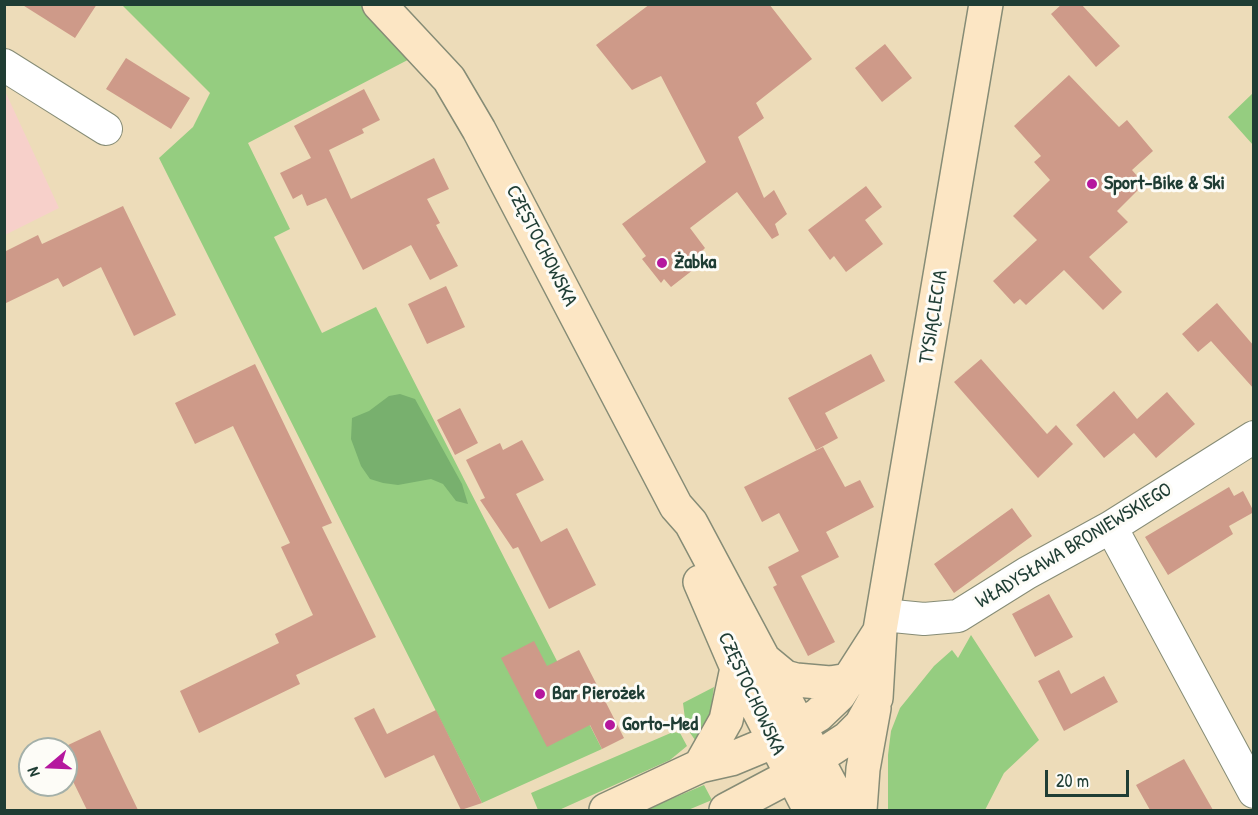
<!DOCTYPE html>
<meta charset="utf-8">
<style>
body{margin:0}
#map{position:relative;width:1258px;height:815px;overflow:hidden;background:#eddcb9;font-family:"Patrick Hand",sans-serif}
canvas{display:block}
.frame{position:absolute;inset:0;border:6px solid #1f3d34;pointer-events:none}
.north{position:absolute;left:18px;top:737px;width:60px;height:60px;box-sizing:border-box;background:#fdfcf7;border:2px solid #a4b0a9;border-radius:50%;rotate:251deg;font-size:16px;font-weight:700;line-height:24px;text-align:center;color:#1f3d34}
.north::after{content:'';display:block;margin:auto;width:21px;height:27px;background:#b5179e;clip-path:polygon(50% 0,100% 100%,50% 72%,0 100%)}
.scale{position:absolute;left:1045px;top:770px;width:84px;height:27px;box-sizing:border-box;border:3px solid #1f3d34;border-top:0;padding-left:8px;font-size:18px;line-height:21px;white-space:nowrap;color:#1f3d34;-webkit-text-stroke:4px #fdfcf7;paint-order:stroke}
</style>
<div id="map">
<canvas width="1258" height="815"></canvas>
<div class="frame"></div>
<div class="north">N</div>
<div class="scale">20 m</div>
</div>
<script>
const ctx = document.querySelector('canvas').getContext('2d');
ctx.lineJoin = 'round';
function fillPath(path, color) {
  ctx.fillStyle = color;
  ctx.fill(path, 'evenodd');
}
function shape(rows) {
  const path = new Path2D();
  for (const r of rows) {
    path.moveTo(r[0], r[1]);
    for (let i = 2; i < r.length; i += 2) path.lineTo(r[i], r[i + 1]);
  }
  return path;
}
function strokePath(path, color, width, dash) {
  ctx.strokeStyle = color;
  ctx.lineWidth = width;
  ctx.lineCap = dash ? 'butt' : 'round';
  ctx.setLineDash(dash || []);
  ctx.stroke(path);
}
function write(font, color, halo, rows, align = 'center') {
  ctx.font = font + ' "Patrick Hand",sans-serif';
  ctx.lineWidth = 6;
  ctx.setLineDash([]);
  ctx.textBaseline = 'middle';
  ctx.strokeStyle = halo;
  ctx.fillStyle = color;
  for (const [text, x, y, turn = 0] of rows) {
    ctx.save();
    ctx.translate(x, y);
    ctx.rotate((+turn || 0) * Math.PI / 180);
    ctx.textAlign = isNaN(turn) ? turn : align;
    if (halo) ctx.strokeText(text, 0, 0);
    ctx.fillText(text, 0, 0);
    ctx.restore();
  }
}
fillPath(shape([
 [5,91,59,208,5,235,4,235]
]), '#f7d0ca');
fillPath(shape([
 [122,5,379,5,425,51,248,143,290,229,274,237,322,333,376,307,602,749,482,803,159,158,193,127,210,93],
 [1253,93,1253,145,1228,117],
 [971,635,1039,740,1004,773,985,810,888,810,888,755,891,731,900,708,934,666,952,650,958,658],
 [714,687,710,716,695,740,686,727,683,703],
 [673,732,680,733,687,746,670,760,559,810,538,810,531,793],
 [704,785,712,800,688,810,645,810]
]), '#95cd80');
fillPath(shape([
 [400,394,415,399,462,484,468,504,456,501,443,484,431,479,398,485,383,483,370,479,361,466,351,439,352,418,369,411,389,396]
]), '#78b06e');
fillPath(shape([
 [21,4,97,4,75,38],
 [650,4,769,4,812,59,756,103,764,118,738,137,764,198,774,190,787,214,775,224,779,235,772,239,737,192,690,228,705,248,702,251,707,259,671,287,664,279,661,283,642,259,646,256,622,224,706,162,661,76,632,90,596,45],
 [1062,4,1081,4,1120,46,1096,67,1051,14],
 [885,44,912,78,882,102,855,68],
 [126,58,190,98,171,129,106,89],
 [1069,75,1119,127,1127,120,1153,151,1132,170,1144,184,1117,211,1128,222,1089,257,1122,292,1103,310,1064,270,1026,305,1020,299,1014,304,993,281,1037,240,1013,216,1050,180,1034,162,1041,156,1014,126],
 [364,89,380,120,362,129,364,133,329,150,351,199,434,158,449,189,427,199,440,223,436,225,458,266,430,280,411,245,363,270,326,198,307,206,302,194,293,199,280,173,311,158,294,126],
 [866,186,882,207,865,220,883,244,846,272,834,256,830,260,808,230],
 [123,206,176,315,134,336,101,267,63,287,58,278,4,304,4,252,38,235,42,244],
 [446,286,465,327,427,344,408,304],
 [1217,303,1254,346,1254,389,1211,341,1198,352,1182,334],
 [871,354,885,381,825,413,838,438,816,450,788,398],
 [981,359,1047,434,1056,425,1073,444,1038,478,954,382],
 [255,364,332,523,322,527,376,637,296,675,300,684,199,733,180,691,279,643,275,634,313,615,281,547,290,543,233,426,195,444,175,403],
 [1114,391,1137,419,1167,392,1195,424,1156,458,1134,433,1104,458,1076,425],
 [460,408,478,443,455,455,437,420],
 [522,440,544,480,516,494,541,542,567,528,596,585,549,609,518,547,513,549,480,500,485,498,466,460,500,443,503,450],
 [823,447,845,487,860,480,874,507,826,532,839,557,801,576,835,642,808,656,773,587,777,585,768,567,799,551,779,513,762,522,744,487],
 [1229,487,1234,496,1243,491,1254,512,1229,526,1233,534,1168,575,1145,537],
 [1012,508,1032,536,954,593,934,564],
 [1049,594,1073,637,1035,657,1012,614],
 [534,641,547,666,579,650,624,738,602,749,590,725,547,747,501,658],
 [1059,670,1071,694,1104,676,1118,702,1064,731,1038,681],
 [374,708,387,734,436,710,482,803,461,810,434,755,385,778,354,718],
 [100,730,124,781,138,810,87,810,66,767,66,746],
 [1184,759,1213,810,1150,810,1136,785]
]), '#ce9a89');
const street = shape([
 [4,65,106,129],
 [1111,527,1254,792],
 [883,615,924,619,958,616,1027,573,1111,527,1254,437]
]);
const secondary = shape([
 [379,4,449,79,479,130,676,506,691,523,844,810],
 [700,582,737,668,810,810],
 [762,658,785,677,796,680,830,683,849,680],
 [700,766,726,720,737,668],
 [606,810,700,766,731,759,772,742,818,715,839,695,880,631],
 [726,810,790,776,848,738,861,725,876,698,880,630,986,4],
 [860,810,863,769,874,708]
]);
strokePath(street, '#868c76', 34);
strokePath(secondary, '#868c76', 36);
strokePath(street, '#fff', 32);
strokePath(secondary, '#fce6c4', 33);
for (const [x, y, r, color] of [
 [1092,184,6,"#b5179e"],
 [662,263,6,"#b5179e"],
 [540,694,6,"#b5179e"],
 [610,725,6,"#b5179e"]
]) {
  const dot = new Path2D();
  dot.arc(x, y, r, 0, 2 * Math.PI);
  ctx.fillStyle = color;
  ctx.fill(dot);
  strokePath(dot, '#fdfcf7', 2);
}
write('bold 20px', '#1f3d34', '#fdfcf7', [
 ["Sport-Bike & Ski",1104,184],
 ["Żabka",674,263],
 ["Bar Pierożek",552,694],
 ["Gorto-Med",622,725]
], 'left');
write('20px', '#1f3d34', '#fdfcf7', [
 ["CZĘSTOCHOWSKA",541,246,63],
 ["TYSIĄCLECIA",934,317,-81],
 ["WŁADYSŁAWA BRONIEWSKIEGO",1074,546,-31],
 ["CZĘSTOCHOWSKA",751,694,65]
]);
</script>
